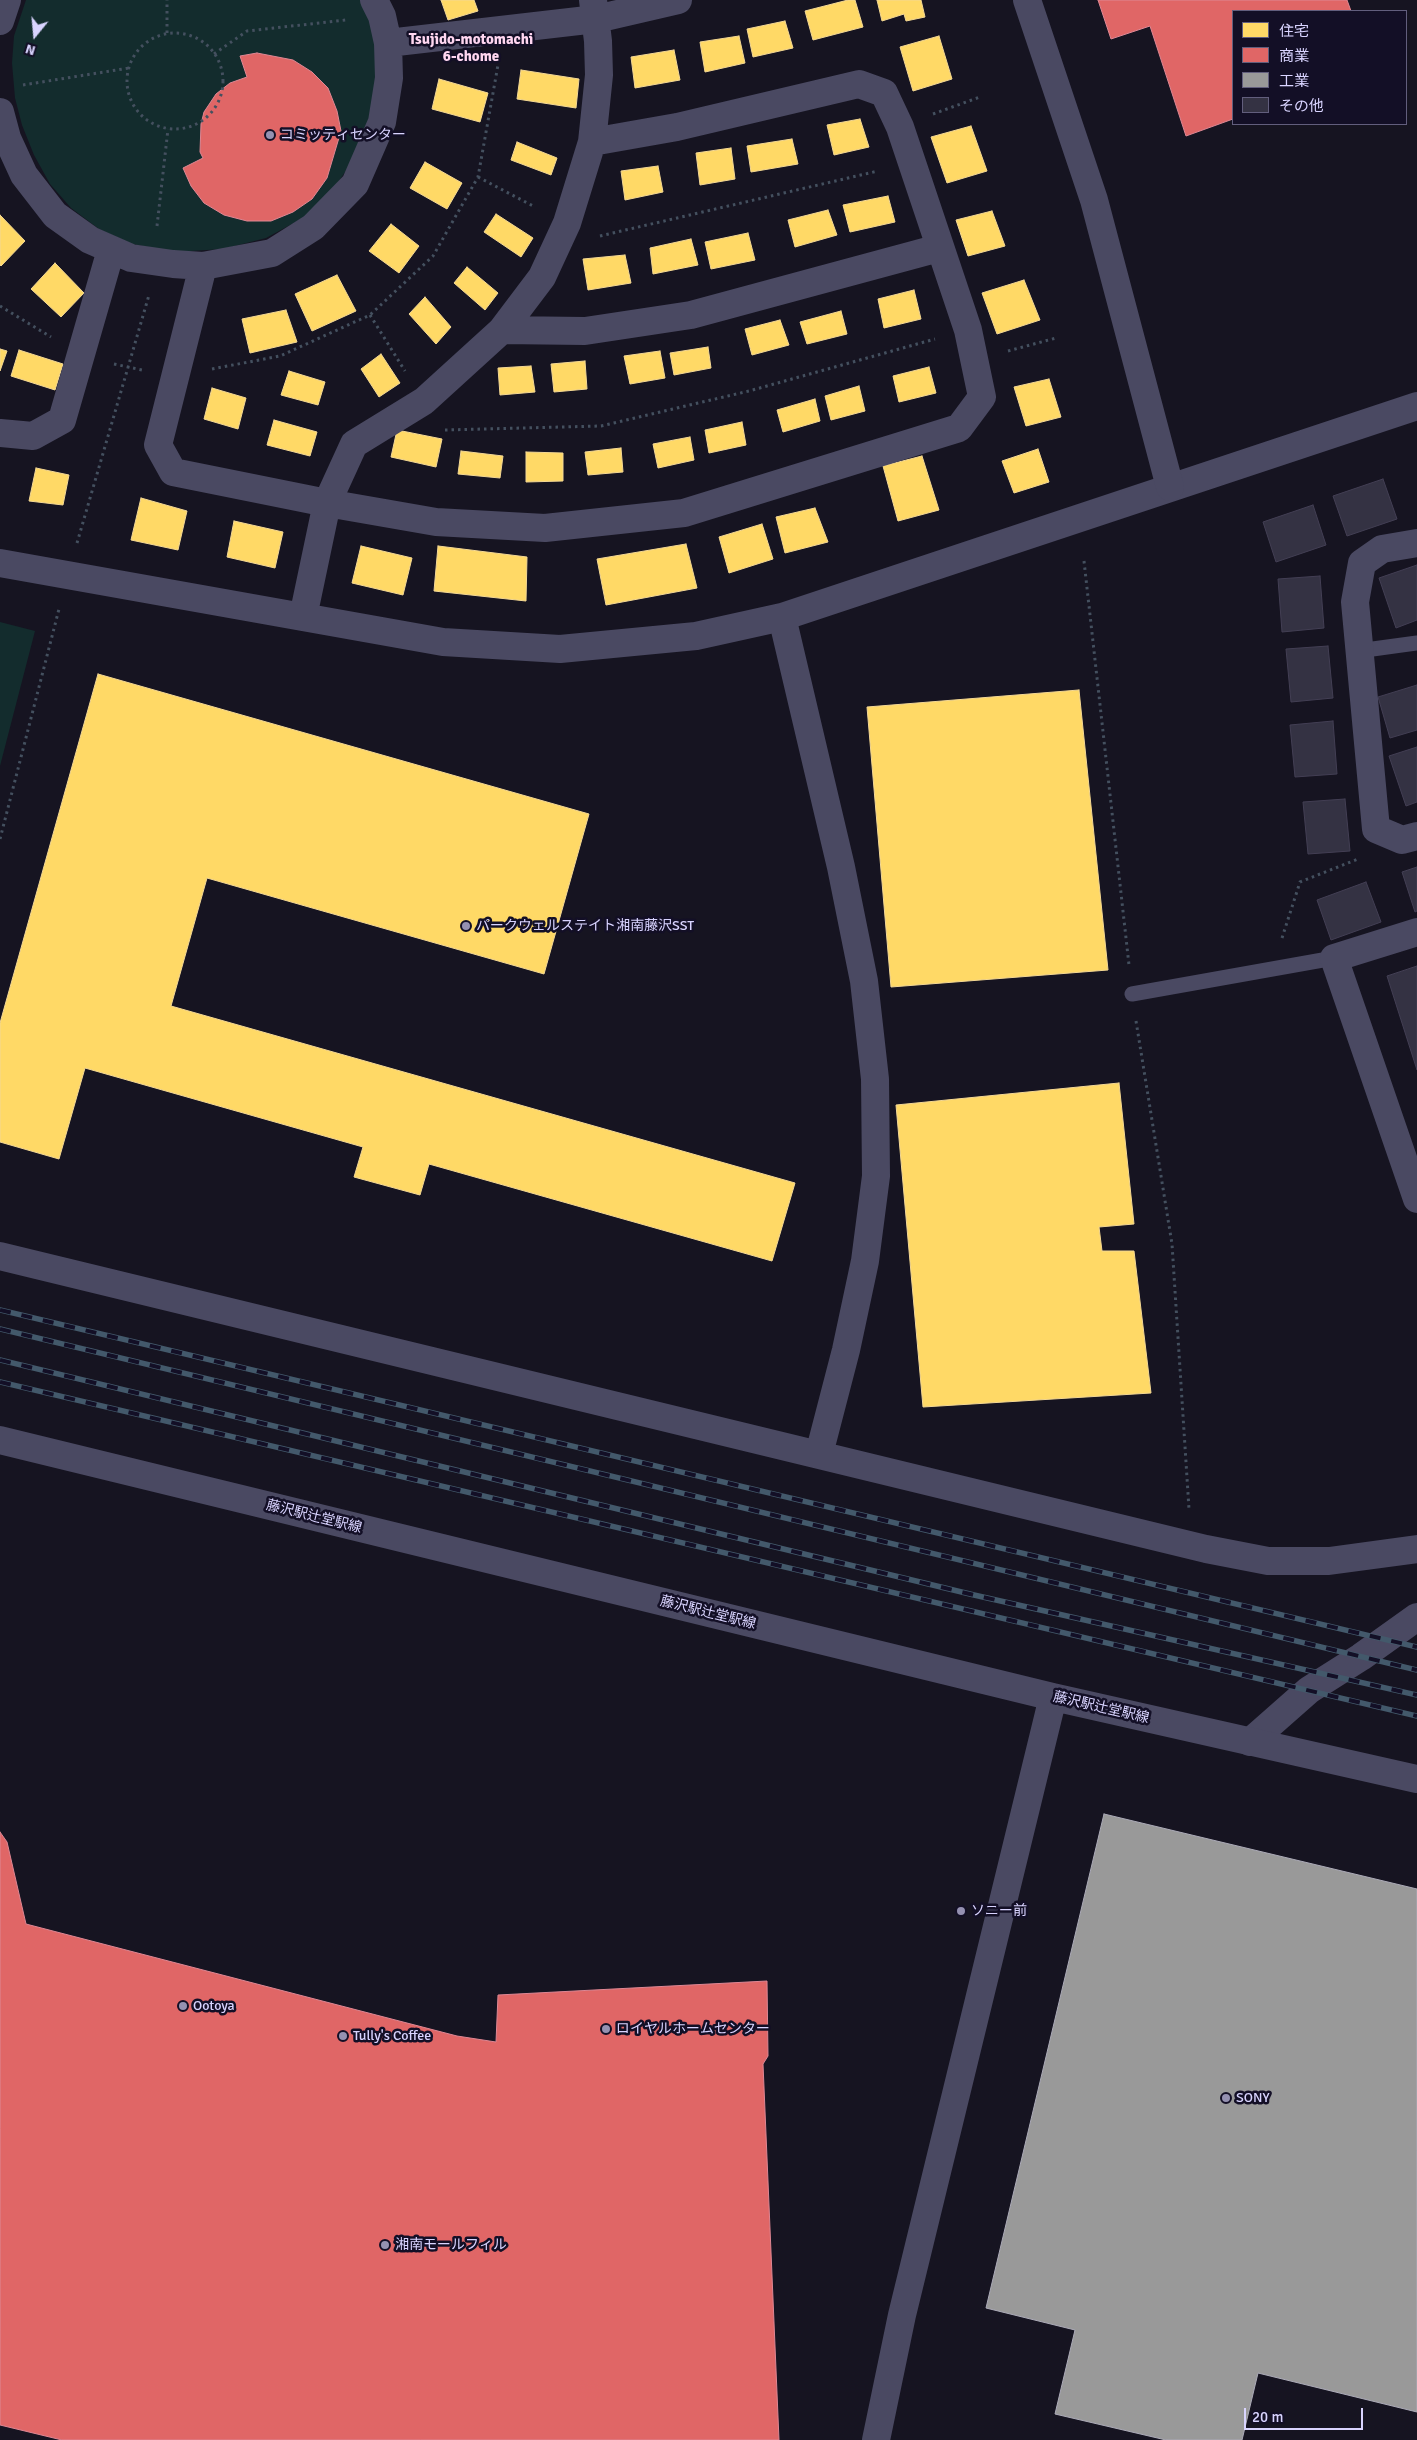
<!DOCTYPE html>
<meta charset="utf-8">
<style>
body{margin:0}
#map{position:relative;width:1417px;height:2440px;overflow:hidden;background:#161421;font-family:Signika,"Noto Sans JP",sans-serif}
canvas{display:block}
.legend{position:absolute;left:1232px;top:10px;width:175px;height:115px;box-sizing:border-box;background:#130f26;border:1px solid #625e7d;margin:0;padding:6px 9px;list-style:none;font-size:15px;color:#d9d4ff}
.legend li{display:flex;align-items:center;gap:10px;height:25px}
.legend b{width:25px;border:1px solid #625e7d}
.north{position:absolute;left:10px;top:10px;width:50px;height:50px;-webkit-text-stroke:4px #130f26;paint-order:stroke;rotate:197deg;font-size:14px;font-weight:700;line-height:20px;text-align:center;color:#d9d4ff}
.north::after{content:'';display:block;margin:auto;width:18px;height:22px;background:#d9d4ff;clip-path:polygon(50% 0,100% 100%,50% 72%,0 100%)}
.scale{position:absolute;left:1244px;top:2408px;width:119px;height:22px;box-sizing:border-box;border:2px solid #d9d4ff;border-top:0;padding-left:6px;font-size:15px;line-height:18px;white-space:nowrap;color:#d9d4ff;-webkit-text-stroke:4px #130f26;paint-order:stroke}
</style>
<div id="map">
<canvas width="1417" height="2440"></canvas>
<ul class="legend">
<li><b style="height:14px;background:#ffd966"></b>住宅</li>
<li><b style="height:14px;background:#e06666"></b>商業</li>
<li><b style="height:14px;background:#999"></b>工業</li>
<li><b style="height:14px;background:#343243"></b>その他</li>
</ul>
<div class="north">N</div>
<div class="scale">20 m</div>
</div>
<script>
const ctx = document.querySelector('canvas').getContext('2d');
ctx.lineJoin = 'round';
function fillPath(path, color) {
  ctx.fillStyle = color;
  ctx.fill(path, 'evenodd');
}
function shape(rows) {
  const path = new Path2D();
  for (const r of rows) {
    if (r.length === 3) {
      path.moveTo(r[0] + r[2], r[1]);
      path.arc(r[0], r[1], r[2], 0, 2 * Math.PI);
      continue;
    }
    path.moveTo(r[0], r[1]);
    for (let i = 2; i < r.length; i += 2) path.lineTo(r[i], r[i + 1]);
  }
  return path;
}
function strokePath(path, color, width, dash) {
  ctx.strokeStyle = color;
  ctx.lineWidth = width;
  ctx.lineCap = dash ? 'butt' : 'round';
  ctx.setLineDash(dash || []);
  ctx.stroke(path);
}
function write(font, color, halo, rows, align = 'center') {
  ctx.font = font + ' Signika,"Noto Sans JP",sans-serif';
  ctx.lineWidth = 5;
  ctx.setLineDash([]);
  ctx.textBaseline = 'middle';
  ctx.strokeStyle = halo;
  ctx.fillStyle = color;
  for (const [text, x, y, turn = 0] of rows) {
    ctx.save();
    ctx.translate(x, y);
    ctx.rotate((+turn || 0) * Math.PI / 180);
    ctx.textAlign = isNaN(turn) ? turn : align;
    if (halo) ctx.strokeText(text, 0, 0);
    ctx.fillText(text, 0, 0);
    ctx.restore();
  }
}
fillPath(shape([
 [26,0,362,0,374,31,377,65,373,107,359,151,337,184,303,218,266,238,223,249,174,252,132,244,99,229,71,208,50,184,34,155,22,125,15,98,12,63,14,36],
 [0,622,35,631,0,766]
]), '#132c2d');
const homes = shape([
 [441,0,474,0,478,11,448,20,441,0],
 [848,0,855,0,863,27,813,40,805,11,848,0],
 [877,0,921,0,925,17,906,21,904,14,882,21,877,0],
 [785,21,793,48,753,57,747,29,785,21],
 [739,36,745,63,705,72,700,42,739,36],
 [939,36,952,79,913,91,900,47,939,36],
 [674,50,680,80,635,88,631,57,674,50],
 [521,70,579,79,576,108,517,99,521,70],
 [439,79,488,93,480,122,432,109,439,79],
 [860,119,869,147,834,155,827,125,860,119],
 [971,126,987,171,947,183,931,137,971,126],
 [792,139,798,164,751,172,747,146,792,139],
 [517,142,557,158,551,175,511,160,517,142],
 [731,148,735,179,700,185,696,153,731,148],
 [425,162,462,183,447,209,410,188,425,162],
 [658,166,663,192,625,200,621,171,658,166],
 [888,196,895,222,850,232,843,205,888,196],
 [828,210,837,235,795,247,788,220,828,210],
 [992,211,1005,246,968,256,956,220,992,211],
 [496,214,533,238,521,257,484,232,496,214],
 [0,215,25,241,1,266,0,265,0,215],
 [391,224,419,246,399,273,369,251,391,224],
 [748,233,755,260,711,269,705,242,748,233],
 [691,239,698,265,653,274,650,248,691,239],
 [625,255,631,283,588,290,583,259,625,255],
 [55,263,84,293,61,317,31,289,55,263],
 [467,267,498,293,485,310,454,283,467,267],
 [337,275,356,311,312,331,295,294,337,275],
 [1024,280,1040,320,997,334,982,293,1024,280],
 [914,290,921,319,884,328,878,299,914,290],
 [425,297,451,327,436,344,409,314,425,297],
 [286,310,297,342,250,353,242,319,286,310],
 [841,311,847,334,807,344,800,322,841,311],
 [780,320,789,345,752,355,745,329,780,320],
 [708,347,711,368,674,375,670,353,708,347],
 [0,349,7,351,0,371,0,349],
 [19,350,63,364,55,390,11,376,19,350],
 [660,351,665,378,630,384,624,356,660,351],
 [381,354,400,383,379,397,361,369,381,354],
 [585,361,587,389,554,392,551,364,585,361],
 [531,366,535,392,500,395,498,368,531,366],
 [929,367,936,393,899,402,893,376,929,367],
 [289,371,325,382,318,405,281,395,289,371],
 [1049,379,1061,417,1026,426,1014,387,1049,379],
 [859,386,865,411,831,420,825,396,859,386],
 [212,388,246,398,238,429,204,419,212,388],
 [815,399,820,421,783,432,777,410,815,399],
 [274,420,317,432,310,456,267,445,274,420],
 [742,422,746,445,709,453,705,430,742,422],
 [397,430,442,439,436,467,391,457,397,430],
 [690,437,694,460,658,468,653,444,690,437],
 [621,448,623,472,588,475,585,452,621,448],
 [1038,449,1049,482,1014,493,1002,461,1038,449],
 [461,451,503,456,500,478,458,474,461,451],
 [526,452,563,453,563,481,526,482,526,452],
 [922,456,939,510,898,521,883,466,922,456],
 [36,468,69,475,63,505,29,501,36,468],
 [141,498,187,511,178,550,131,540,141,498],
 [815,508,828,542,785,553,776,517,815,508],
 [234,521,283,532,275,568,227,557,234,521],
 [762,524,773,559,729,573,719,537,762,524],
 [686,544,697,588,606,605,597,559,686,544],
 [361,546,412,558,403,595,352,583,361,546],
 [438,546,527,557,526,601,434,591,438,546],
 [98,674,589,814,544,974,207,878,171,1006,795,1183,772,1261,429,1164,420,1195,354,1177,363,1147,85,1068,59,1159,0,1142,0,1023,98,674],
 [1079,690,1108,970,891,987,867,707,1079,690],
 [1119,1083,1134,1224,1099,1227,1102,1251,1134,1251,1151,1393,923,1407,896,1105,1119,1083]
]);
fillPath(homes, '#ffd966');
strokePath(homes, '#f4d894', 1);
const shops = shape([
 [1098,0,1347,0,1351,11,1233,11,1233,119,1186,136,1150,26,1111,39,1098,0],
 [257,53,293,60,312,72,328,88,337,111,341,131,327,178,312,199,293,212,271,221,247,221,224,215,204,203,191,186,183,168,203,158,200,152,201,124,204,112,216,94,230,83,247,77,240,56,257,53],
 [0,1832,7,1842,26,1924,457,2036,496,2042,498,1995,767,1981,768,2056,763,2064,779,2440,62,2440,0,2425,0,1832]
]);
fillPath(shops, '#e06666');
strokePath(shops, '#de8794', 1);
const industry = shape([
 [1104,1814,1417,1889,1417,2412,1258,2373,1242,2440,1166,2440,1055,2414,1075,2330,986,2308,1104,1814]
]);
fillPath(industry, '#999');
strokePath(industry, '#acabb8', 1);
const building = shape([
 [1383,479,1397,519,1347,536,1333,496,1383,479],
 [1313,505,1326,545,1276,562,1263,522,1313,505],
 [1417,565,1417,620,1396,628,1379,578,1417,565],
 [1320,576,1324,628,1282,632,1278,579,1320,576],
 [1328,646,1333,698,1291,702,1286,649,1328,646],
 [1417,685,1417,730,1390,738,1378,697,1417,685],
 [1333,721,1337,774,1295,777,1290,725,1333,721],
 [1417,747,1417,802,1406,806,1389,756,1417,747],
 [1345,799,1350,851,1308,854,1303,802,1345,799],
 [1417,867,1417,911,1415,912,1402,872,1417,867],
 [1366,882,1381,922,1331,940,1317,900,1366,882],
 [1417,966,1417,1070,1387,976,1417,966]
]);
fillPath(building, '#343243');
strokePath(building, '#433f54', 1);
strokePath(shape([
 [167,33,167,0],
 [175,81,48],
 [214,54,247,31,346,20],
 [23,85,129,68],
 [933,114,980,97],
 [478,177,535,207],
 [157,226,168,129],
 [600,236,878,171],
 [0,306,51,337],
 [370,315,405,371],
 [1008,351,1056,338],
 [114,364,142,370],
 [212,369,280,356,370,315,433,256,478,177,498,65],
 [445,430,601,426,749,391,935,339],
 [77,543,149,295],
 [1084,561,1129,965],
 [0,839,59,609],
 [1282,938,1300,882,1358,859],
 [1136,1021,1172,1244,1189,1509]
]), '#44505f', 3, [2.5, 4]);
strokePath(shape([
 [1358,651,1417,643],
 [1132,994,1334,958]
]), '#4a4962', 15);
strokePath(shape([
 [0,21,7,0],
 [388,43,596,19,678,0],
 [0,112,7,138,24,175,55,215,90,240,131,258,173,264,203,266,272,253,313,227,355,184,382,122,389,78,388,43,382,16,374,0],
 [203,266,158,445,173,472,327,503,436,522,545,528,684,513,959,428,982,397,968,330,900,127,884,93,859,84,677,127,592,142],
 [502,330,585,331,691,315,939,248],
 [0,433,33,436,62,420,111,250],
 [1417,543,1382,549,1362,563,1355,602,1376,829,1402,840,1417,836],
 [0,563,443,642,560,649,696,636,782,617,1417,406],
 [303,617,327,503,354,444,424,401,502,330,542,277,567,223,592,142,599,75,598,41,593,0],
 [782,617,841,867,864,981,875,1079,876,1176,865,1261,846,1350,819,1454],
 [1417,932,1334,958,1417,1199],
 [0,1256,1206,1549,1268,1561,1329,1561,1417,1549],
 [1250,1742,1309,1690,1361,1657,1417,1617]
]), '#4a4962', 28);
strokePath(shape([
 [1027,0,1094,200,1170,487],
 [0,1440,1053,1697,1417,1779],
 [876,2440,902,2315,1053,1697]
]), '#4a4962', 28);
const rail = shape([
 [0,1310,1417,1647],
 [0,1329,1417,1670],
 [0,1360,974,1595,1417,1695],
 [0,1382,1417,1716]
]);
strokePath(rail, '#43596b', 5.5);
strokePath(rail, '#130f26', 4, [11]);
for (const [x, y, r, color] of [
 [270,135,5,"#9591b1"],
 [466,926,5,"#9591b1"],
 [961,1911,5,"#9591b1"],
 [183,2006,5,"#9591b1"],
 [606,2029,5,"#9591b1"],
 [343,2036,5,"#9591b1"],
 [1226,2098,5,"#9591b1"],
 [385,2245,5,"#9591b1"]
]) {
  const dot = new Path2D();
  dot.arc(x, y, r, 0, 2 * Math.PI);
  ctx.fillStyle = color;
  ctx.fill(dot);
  strokePath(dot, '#130f26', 2);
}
write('14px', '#d9d4ff', '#130f26', [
 ["コミッティセンター",280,135],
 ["パークウェルステイト湘南藤沢SST",476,926],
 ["ソニー前",971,1911],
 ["Ootoya",193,2006],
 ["ロイヤルホームセンター",616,2029],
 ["Tully's Coffee",353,2036],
 ["SONY",1236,2098],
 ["湘南モールフィル",395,2245]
], 'left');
write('14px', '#d9d4ff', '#130f26', [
 ["藤沢駅辻堂駅線",314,1517,14],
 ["藤沢駅辻堂駅線",708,1613,14],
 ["藤沢駅辻堂駅線",1101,1708,13]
]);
write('bold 15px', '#ffd6f0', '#130f26', [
 ["Tsujido-motomachi",471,40],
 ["6-chome",471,57]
]);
</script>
